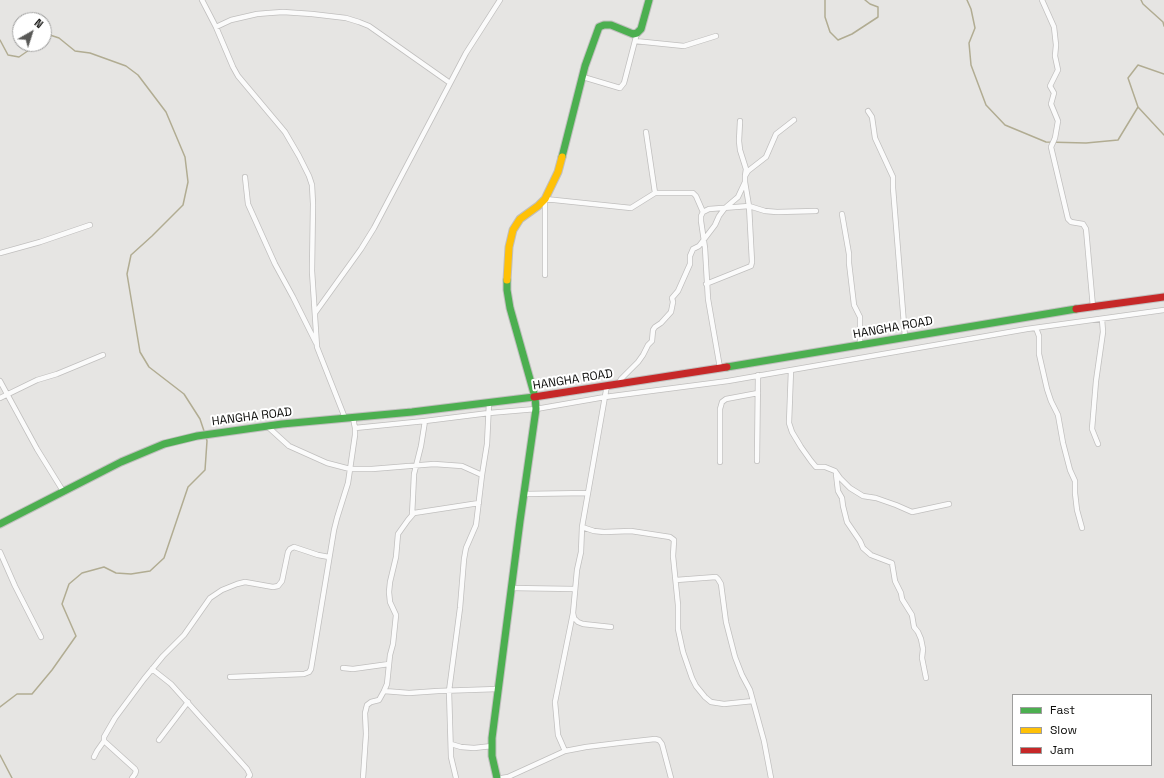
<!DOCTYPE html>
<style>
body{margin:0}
#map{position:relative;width:1164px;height:778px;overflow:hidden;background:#e6e5e3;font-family:"Space Grotesk",sans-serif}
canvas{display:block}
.legend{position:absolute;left:1012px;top:694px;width:140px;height:72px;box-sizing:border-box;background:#fff;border:1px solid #9e9e9d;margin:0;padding:5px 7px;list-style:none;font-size:12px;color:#0c0c0a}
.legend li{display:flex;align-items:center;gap:8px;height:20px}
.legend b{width:20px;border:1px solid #9e9e9d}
.north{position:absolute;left:12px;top:12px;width:40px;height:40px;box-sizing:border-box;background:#fff;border:1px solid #9e9e9d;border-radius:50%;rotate:39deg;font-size:11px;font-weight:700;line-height:16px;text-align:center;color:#0c0c0a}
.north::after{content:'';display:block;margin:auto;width:14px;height:18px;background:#585856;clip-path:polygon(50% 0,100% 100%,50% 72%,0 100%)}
</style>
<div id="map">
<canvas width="1164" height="778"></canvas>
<ul class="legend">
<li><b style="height:5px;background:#4caf50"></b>Fast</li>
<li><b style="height:5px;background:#ffc107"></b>Slow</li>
<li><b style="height:5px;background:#c62828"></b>Jam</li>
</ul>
<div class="north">N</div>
</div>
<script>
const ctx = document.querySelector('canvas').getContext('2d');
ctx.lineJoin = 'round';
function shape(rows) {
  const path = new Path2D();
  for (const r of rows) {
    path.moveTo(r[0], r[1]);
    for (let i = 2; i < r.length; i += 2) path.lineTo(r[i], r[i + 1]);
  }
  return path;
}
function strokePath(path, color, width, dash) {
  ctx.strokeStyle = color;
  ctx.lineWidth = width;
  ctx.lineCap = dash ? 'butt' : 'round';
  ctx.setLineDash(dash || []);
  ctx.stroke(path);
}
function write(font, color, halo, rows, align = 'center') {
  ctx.font = font + ' "Space Grotesk",sans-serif';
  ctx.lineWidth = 4;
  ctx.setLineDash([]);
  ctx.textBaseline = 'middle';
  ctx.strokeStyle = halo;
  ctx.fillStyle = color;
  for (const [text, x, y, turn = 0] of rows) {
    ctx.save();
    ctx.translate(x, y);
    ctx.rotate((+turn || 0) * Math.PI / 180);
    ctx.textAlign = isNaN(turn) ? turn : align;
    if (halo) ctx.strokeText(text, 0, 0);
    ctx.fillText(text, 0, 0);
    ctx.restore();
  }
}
strokePath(shape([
 [825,0,825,17,830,32,838,40,852,34,878,17,878,7,870,4,865,0],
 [967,0,971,9,975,28,969,43,971,65,986,105,1005,125,1046,142,1086,143,1118,140,1138,107],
 [1141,0,1143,4,1163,22,1164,26],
 [44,33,59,38,75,51,90,53,126,66,138,75,166,112,185,157,188,182,183,205,152,236,131,255,127,274,140,352,149,367,184,394,200,419,204,431],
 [0,40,8,55,19,57,32,48,35,44],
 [1164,74,1138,65,1128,78,1138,107,1164,135],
 [0,707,17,694,32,694,52,670,76,636,62,604,69,584,82,573,104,567,116,573,131,574,150,571,164,558,188,487,205,470,207,441,206,437],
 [0,755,12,778]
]), '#b1ac92', 1.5);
const street = shape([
 [202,0,216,27,233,67,238,76,285,132,299,156,309,176,312,185,313,204,312,271,317,347,345,418],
 [1042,0,1054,27,1056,45,1055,56,1058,70,1050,86,1054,93,1051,104,1058,121,1055,138,1051,147,1068,219,1071,222,1083,224,1086,229,1093,307],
 [216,27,231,20,257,14,269,13,283,12,312,14,346,18,359,22,369,26,450,83],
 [635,41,684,46,716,36],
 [583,77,620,88,624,83,637,33],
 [868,111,872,117,875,138,893,177,893,188,905,337],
 [740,121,739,141,740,150,746,169,745,176],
 [646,132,655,193],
 [245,177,248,204,275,264,293,297,316,343],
 [842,214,849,254,849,263,854,305,860,317,860,345],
 [0,253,40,242,90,225],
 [545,275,545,199,631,208,655,193,693,193,696,196,703,212],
 [706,284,751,266,752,262,749,206,745,182,745,176,748,171,766,157,776,134,794,120],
 [315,313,361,249,374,228,466,53,500,0],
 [1036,328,1039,336,1039,354,1047,389,1051,401,1058,415,1063,443,1070,470,1075,481,1075,493,1077,510,1082,528],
 [720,368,708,299,705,248,701,221,701,216,703,212,709,209,749,206,765,211,777,212,816,211],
 [791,370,789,423,792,432,801,447,811,461,816,467,825,467,835,471,840,478,850,488,863,496,876,498,896,505,912,512,949,504],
 [0,381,37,449,63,491],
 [619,383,621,379,638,362,643,355,648,345,652,341,653,330,655,327,661,323,671,312,673,302,672,298,678,291,690,264,690,256,693,249,699,246,715,225,719,216,725,208,738,197,745,182],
 [607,385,582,527,581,552,577,570,573,613,574,618,578,622,583,624,611,627],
 [0,398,37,380,57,374,103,355],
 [267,426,289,446,327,463,350,469,372,469,434,464,462,466,482,475],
 [355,428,425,421,489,413,536,409,605,397,728,381,1027,329,1164,310],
 [1098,444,1092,429,1096,381,1103,332,1102,319],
 [757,461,758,375],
 [720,462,720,409,722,402,726,399,758,393],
 [836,474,838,491,842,498,843,506,847,522,860,541,863,548,871,555,892,563,895,581,901,593,902,599,912,615,914,627,918,632,921,639,923,649,922,658,926,678],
 [524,494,588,493],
 [412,515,413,496,414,474,421,446,425,421],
 [582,527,594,531,604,532,631,531,670,537,674,540,673,556,678,605,678,629,683,652,692,678,696,686,705,697,711,702,724,704,753,701,764,741,771,778],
 [0,552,15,586,41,637],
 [676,580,716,577,718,579,721,584,726,622,735,657,742,675,750,690,753,701],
 [511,588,575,589],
 [343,668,353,669,389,664],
 [152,669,171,684,247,769,250,775,248,778],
 [230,677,304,674,309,672,311,669,334,530,337,518,348,483,355,435,355,428,353,418],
 [384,691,409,693,438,691,498,689],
 [159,740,188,702],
 [451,744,461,747,474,748,492,746],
 [565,751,558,735,555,702,573,613],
 [94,757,97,751,104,741],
 [132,778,135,774,136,771,135,769,104,741,104,737,115,718,144,679,163,656,184,635,210,598,222,590,237,584,245,582,273,587,278,586,282,581,288,552,290,549,294,547,318,555,329,557],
 [363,778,366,734,365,713,367,705,371,702,379,700,384,691,387,684,390,655,393,644,396,615,390,602,389,592,390,582,396,557,398,534,408,520,414,513,479,503],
 [456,778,451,757,449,691,460,608,464,559,466,548,476,525,482,475,487,444,489,403],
 [502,778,508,777,565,751,586,747,619,743,655,739,659,740,662,744,671,778]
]);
const fast = shape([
 [562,157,585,66,599,27,604,25,611,25,633,34,637,33,641,29,649,0],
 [727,367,1076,309],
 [0,524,121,462,164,444,197,436,282,424,412,412,534,397],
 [497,778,492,756,492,738,520,521,536,409,535,397,510,308,507,290,507,280]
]);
const slow = shape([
 [507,280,509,247,513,230,520,219,538,206,545,199,558,172,562,157]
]);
const jam = shape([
 [1076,309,1164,297],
 [534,397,727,367]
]);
strokePath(street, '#c0bfbe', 6);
strokePath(fast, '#c0bfbe', 9);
strokePath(slow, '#c0bfbe', 9);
strokePath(jam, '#c0bfbe', 9);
strokePath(street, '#fbfbfb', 4.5);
strokePath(fast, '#4caf50', 7);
strokePath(slow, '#ffc107', 7);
strokePath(jam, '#c62828', 7);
write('12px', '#0c0c0a', '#fff', [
 ["HANGHA ROAD",893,328,-10],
 ["HANGHA ROAD",573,380,-9],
 ["HANGHA ROAD",252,417,-7]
]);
</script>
